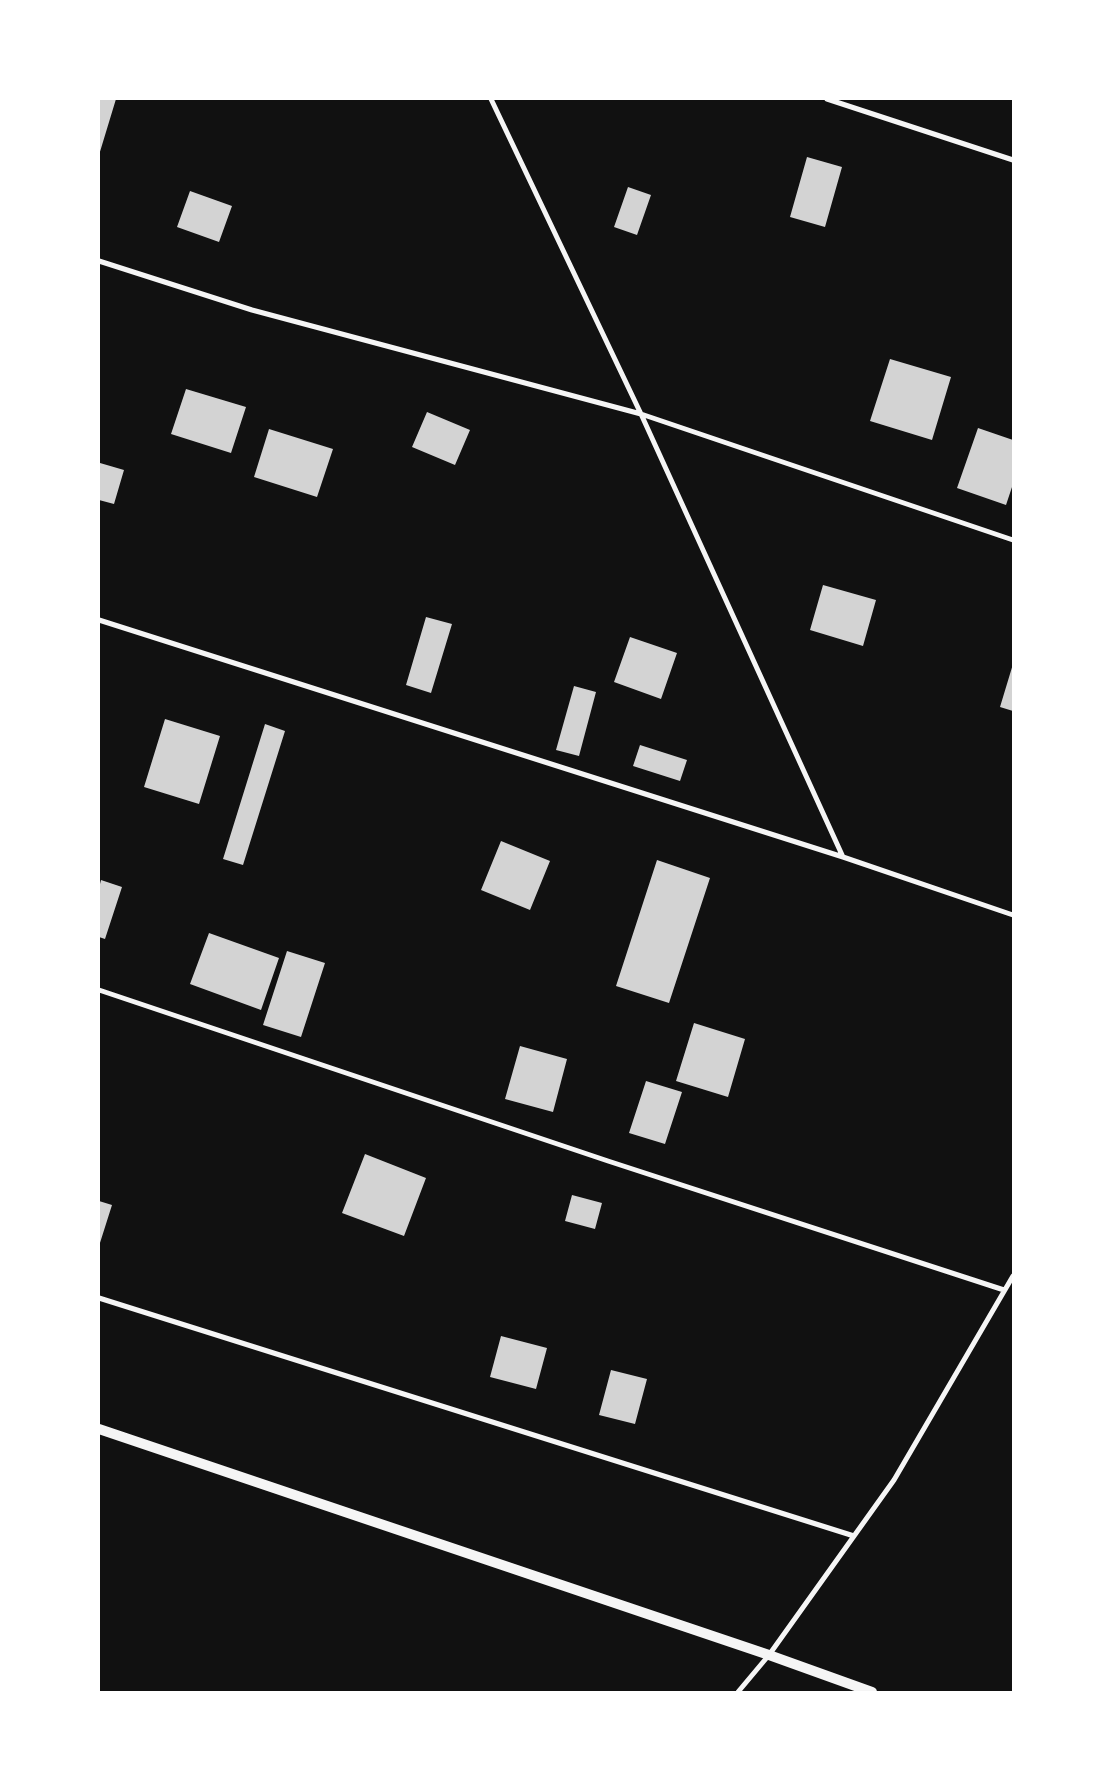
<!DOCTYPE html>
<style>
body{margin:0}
#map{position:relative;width:1112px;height:1791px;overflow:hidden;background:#111;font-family:Barlow,sans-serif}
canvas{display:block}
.frame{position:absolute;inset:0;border:100px solid #fff;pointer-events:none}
</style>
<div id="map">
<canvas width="1112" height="1791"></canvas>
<div class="frame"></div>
</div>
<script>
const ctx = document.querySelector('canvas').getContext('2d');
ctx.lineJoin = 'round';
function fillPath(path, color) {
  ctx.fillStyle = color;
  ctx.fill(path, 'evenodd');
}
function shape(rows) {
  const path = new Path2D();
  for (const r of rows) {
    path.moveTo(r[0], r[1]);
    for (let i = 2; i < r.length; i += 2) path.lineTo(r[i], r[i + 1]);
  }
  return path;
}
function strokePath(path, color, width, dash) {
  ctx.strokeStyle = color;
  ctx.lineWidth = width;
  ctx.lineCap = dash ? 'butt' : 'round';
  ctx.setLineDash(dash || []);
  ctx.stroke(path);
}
fillPath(shape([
 [99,99,116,99,99,155],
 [807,157,842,167,825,227,790,217],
 [628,187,651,195,637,235,614,227],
 [190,191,232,206,219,242,177,227],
 [890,359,951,377,932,440,870,421],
 [186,389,246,407,231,453,171,434],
 [427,412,470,430,455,465,412,447],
 [978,428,1013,440,1013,484,1006,505,957,488],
 [269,429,333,449,317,497,254,477],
 [100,463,124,470,114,504,99,500],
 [823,585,876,600,863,646,810,630],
 [426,617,452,624,431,693,406,685],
 [630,637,677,653,661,699,614,682],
 [1013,664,1013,711,1000,707],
 [574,686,596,692,579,756,556,750],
 [165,719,220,736,199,804,144,787],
 [265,724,285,731,243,865,223,859],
 [640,745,687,760,680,781,633,766],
 [501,841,550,861,530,910,481,890],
 [657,860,710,878,669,1003,616,986],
 [101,880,122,887,105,939,99,937,99,888],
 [209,933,279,958,261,1010,190,984],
 [287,951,325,963,301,1037,263,1025],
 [694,1023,745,1039,728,1097,676,1081],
 [520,1046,567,1059,553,1112,505,1099],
 [646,1081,682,1092,665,1144,629,1133],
 [365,1154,426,1178,404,1236,342,1213],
 [572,1195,602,1203,595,1229,565,1221],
 [99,1201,112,1205,99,1246],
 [501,1336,547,1348,536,1389,490,1377],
 [611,1370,647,1379,635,1424,599,1415]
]), '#d3d3d3');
strokePath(shape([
 [491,99,641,414,843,857],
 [827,99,1013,160],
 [99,261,252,310,641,414,1013,540],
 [99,620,843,857,1013,915],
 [99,990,608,1161,1004,1290],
 [99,1298,854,1536],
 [738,1692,769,1655,894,1480,1013,1276]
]), '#f5f5f5', 5);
strokePath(shape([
 [99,1429,769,1655,872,1692]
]), '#f5f5f5', 10);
</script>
